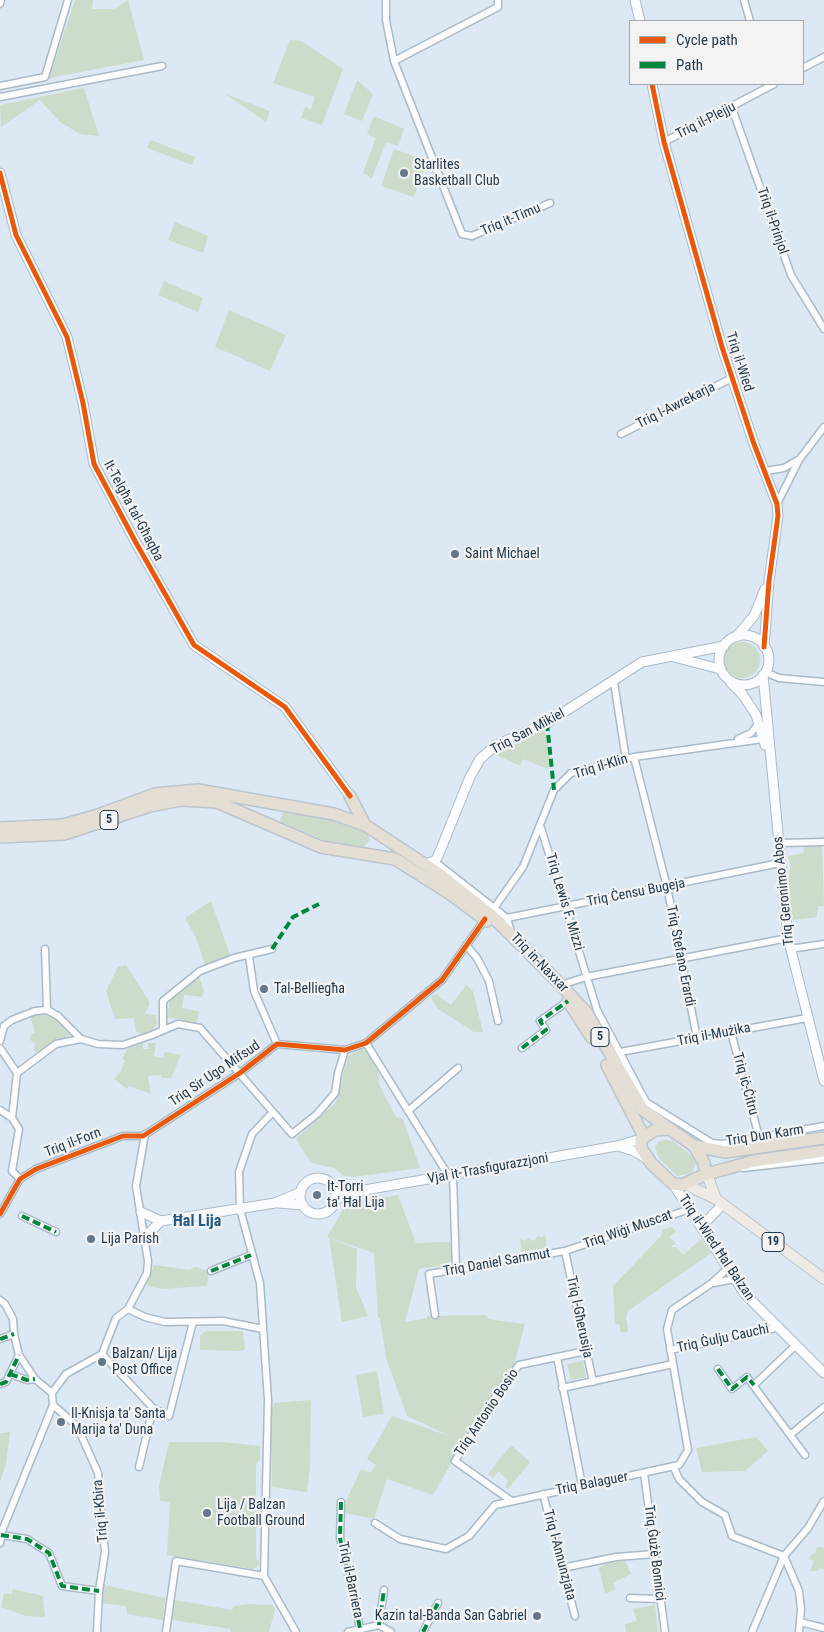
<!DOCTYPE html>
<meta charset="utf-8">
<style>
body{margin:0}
#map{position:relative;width:824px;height:1632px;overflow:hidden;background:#dce9f4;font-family:"Roboto Condensed",sans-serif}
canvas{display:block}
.legend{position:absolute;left:629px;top:20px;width:175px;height:65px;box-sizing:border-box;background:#f3f3f3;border:1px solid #a0a9b1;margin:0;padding:6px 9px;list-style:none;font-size:15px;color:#233b4f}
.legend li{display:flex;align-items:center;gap:10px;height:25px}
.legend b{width:25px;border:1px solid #a0a9b1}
</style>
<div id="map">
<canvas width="824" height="1632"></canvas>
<ul class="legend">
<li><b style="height:6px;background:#e8590c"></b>Cycle path</li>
<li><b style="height:6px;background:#00873e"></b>Path</li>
</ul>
</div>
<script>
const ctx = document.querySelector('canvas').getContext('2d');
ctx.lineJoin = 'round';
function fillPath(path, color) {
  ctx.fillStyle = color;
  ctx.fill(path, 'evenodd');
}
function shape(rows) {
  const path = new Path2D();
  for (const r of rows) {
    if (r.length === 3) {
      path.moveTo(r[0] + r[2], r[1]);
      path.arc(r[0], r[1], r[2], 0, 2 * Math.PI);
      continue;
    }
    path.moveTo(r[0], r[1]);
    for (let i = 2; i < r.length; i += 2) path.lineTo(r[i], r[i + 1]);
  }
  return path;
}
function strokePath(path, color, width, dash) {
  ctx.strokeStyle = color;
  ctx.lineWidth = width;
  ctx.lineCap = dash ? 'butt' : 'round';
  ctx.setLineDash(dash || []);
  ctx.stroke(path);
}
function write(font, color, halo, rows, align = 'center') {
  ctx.font = font + ' "Roboto Condensed",sans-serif';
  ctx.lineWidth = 4.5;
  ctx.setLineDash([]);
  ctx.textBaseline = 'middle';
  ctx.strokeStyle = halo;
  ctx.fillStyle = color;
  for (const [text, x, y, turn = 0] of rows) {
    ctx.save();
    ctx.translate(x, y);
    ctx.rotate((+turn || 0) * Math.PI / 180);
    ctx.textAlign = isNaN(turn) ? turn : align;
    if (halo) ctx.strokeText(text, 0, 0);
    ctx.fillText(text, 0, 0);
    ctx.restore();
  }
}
fillPath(shape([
 [75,0,93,0,92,9,114,9,128,0,144,60,49,78],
 [290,40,301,41,343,69,322,125,301,118,305,107,311,109,315,97,273,83],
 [357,80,373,94,362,121,344,114],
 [84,88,99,136,80,134,60,122,40,100,1,127,0,105],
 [225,94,270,111,266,122],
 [374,116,404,129,398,146,386,142,372,178,363,173,376,138,367,134],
 [150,140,195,157,192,165,147,148],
 [394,149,427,161,414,197,381,186],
 [175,222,208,236,203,253,168,240],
 [164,281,203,298,198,312,158,295],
 [229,310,286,335,270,371,215,347],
 [742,660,18],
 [542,731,547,735,550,761,548,769,523,759,520,766,494,754],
 [284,812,321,816,345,823,366,831,370,840,363,848,329,842,279,821],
 [822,844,824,906,818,906,817,917,792,920,788,880,791,865,788,856,804,853,803,845],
 [211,901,230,955,206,967,196,938,185,918],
 [126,965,150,1003,145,1014,156,1015,157,1024,152,1031,140,1037,140,1032,136,1032,134,1018,115,1019,106,991,118,967],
 [199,976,204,991,202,997,184,995,182,1008,199,1011,197,1023,167,1017,172,990],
 [466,985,473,991,483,1032,474,1032,437,1008,431,997,436,994,451,1005],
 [43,1014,60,1021,71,1032,66,1039,39,1055,34,1050,35,1043,30,1040,31,1034,35,1033,30,1015],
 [143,1042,143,1049,149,1049,148,1043,156,1043,154,1056,163,1058,165,1052,181,1055,171,1078,162,1078,162,1075,148,1076,151,1094,129,1086,127,1089,114,1079,121,1071,125,1060,122,1059,127,1049],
 [361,1049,368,1052,380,1076,378,1082,396,1117,403,1119,420,1168,353,1177,344,1176,334,1168,311,1163,296,1139,336,1102,348,1056],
 [666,1140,673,1141,692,1156,696,1163,692,1173,677,1176,659,1158,655,1148,659,1141],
 [398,1195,416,1243,450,1242,452,1258,447,1265,419,1269,405,1322,427,1318,427,1316,487,1315,488,1319,525,1324,514,1365,463,1442,433,1495,387,1479,374,1519,344,1513,346,1501,361,1469,371,1473,376,1465,367,1459,392,1416,452,1437,407,1416,386,1358,380,1318,378,1318,374,1253,327,1237,347,1203],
 [672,1227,676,1232,669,1237,676,1243,671,1247,676,1247,683,1255,701,1239,711,1253,628,1311,626,1317,628,1331,621,1333,619,1324,615,1325,613,1286,661,1236,663,1229],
 [545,1234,547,1248,521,1252,520,1238,524,1241,527,1238,534,1241,538,1236,542,1238],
 [329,1238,357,1249,356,1287,368,1316,342,1322],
 [154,1265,189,1270,195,1267,209,1271,207,1286,161,1289,146,1285],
 [206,1331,243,1331,245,1349,242,1351,200,1350,200,1335],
 [583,1361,586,1377,571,1380,567,1364],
 [377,1371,384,1414,363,1417,356,1375],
 [311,1400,310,1467,307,1492,272,1487,271,1408,275,1403],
 [10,1432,6,1464,0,1482,0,1433],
 [756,1437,768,1451,745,1471,702,1472,696,1448],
 [169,1442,222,1442,260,1446,260,1460,256,1464,256,1558,259,1561,258,1567,253,1569,167,1555,170,1502,160,1501,159,1486],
 [511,1445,530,1462,508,1489,505,1487,508,1481,499,1471,493,1478,488,1474],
 [817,1547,824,1548,824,1570,821,1568,817,1571,810,1571,814,1561,809,1559,813,1553,815,1554],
 [625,1560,631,1574,613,1583,616,1589,605,1594,599,1568,605,1564],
 [103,1585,165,1598,163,1620,127,1614,126,1606,100,1603],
 [13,1589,43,1596,45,1617,26,1616,1,1607,4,1593,12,1594],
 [175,1600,232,1610,234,1606,248,1604,273,1605,275,1610,269,1632,231,1632,230,1629,172,1620],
 [655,1605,658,1632,626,1632,625,1624,637,1621,633,1609]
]), '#ccdbca');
const street = shape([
 [386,0,386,20,394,61,462,234,472,236,550,203],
 [744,0,750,21],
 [0,4,1,0],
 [394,61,498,7,498,0],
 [803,68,824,57],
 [0,86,45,77,68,0],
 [0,97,162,66],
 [732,108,791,275,824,329],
 [664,142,774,84],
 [621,434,732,378],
 [765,471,784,468,798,460],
 [777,504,799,460,824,427],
 [765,672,779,678,824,682],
 [614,682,626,760],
 [738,739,751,733,759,723],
 [634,757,667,887,697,1038],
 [541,828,597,1010,646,1102,712,1143,722,1144,824,1126],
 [779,843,824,842],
 [438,864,507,918],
 [490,914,523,867,554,790,571,773,634,757,763,739],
 [511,932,507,918,780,863],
 [466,945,477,958,489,981,498,1021],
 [45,949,47,1010],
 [790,949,824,944],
 [249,956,254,991,277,1044],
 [561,985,586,977,788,938],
 [4,1026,12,1020,35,1011,47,1010,58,1016,81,1039,98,1044,123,1045,152,1035,178,1024,200,1028,292,1134,317,1114,335,1093,338,1073,345,1050],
 [163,1029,163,1001,200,971,234,958,272,949],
 [731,1032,759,1137],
 [0,1041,4,1026],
 [366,1043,448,1175],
 [0,1048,17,1073,12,1118],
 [522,1048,546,1030,540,1021,568,1001],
 [620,1052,807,1018],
 [17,1073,56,1044,81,1039],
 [0,1110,12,1118,19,1129,12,1171,20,1179],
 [408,1111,458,1068],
 [273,1112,252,1134,239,1172,240,1209,260,1283,268,1400,264,1576,296,1632],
 [743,1168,824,1159],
 [453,1175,456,1270],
 [0,1214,20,1179,36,1169,123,1136,143,1136,240,1073,277,1044,345,1050,366,1043,442,980,485,919],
 [22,1216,56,1232],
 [565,1251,593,1382],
 [211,1271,251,1255],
 [713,1283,735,1279],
 [0,1300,5,1304,13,1319,14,1334,19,1355,35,1379,52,1393],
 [128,1309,145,1317,165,1322,223,1321,263,1329],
 [435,1315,429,1274,565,1251,690,1209],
 [0,1339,14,1334],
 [670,1350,776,1328],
 [102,1354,153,1408,169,1416,193,1322],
 [557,1357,582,1485],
 [718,1369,732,1389,747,1377,805,1455],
 [10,1374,27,1380,35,1379],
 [0,1384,6,1382,19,1355],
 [754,1385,795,1346],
 [562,1388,673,1364],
 [52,1393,66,1374,102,1354,116,1318,128,1309,147,1273,148,1261,136,1186,145,1134],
 [53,1405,77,1426,98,1473,105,1552,99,1591,97,1632],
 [790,1435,824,1407],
 [139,1467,153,1408],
 [674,1468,679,1479,702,1502,725,1515,732,1536,784,1556,799,1591,801,1610,799,1632],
 [644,1473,665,1632],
 [543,1494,575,1616],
 [510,1500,455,1461,497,1394,519,1365,586,1351],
 [341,1502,340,1538,360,1628],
 [375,1523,400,1539,446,1549,469,1536,495,1505,679,1465,688,1450,667,1329,672,1310,712,1283,728,1268],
 [1,1535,27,1539,49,1553,62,1586,99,1591],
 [0,1543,2,1531,53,1405,52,1393],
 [562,1568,616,1557,655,1554],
 [630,1598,660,1599],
 [800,1622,824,1628],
 [379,1625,384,1590],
 [166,1632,176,1561,264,1576],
 [348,1632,379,1625,391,1632],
 [423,1632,438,1603],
 [752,1632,784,1556,808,1528,824,1501]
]);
const secondary = shape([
 [635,0,640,21],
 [652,84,664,142,722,347,754,444,777,504,778,516,769,581,764,647],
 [0,173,16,235,67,337,83,403,94,464,135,541,194,645,285,707,350,796],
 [744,660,25],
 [736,637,754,616,765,589],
 [674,657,720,669],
 [763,675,788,938,824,1081],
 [731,683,743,695,756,715,765,745],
 [425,864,435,861,438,856,470,777,480,759,496,745,547,723,642,662,724,646],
 [618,1146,634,1151,646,1158],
 [318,1196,18],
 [673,1184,745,1294,824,1373],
 [336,1199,359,1191,617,1146,641,1139],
 [278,1203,303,1205],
 [141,1212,161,1221],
 [161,1221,275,1203,301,1192],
 [702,1226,723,1204],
 [145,1237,161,1221]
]);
const primary = shape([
 [707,1174,716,1199],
 [685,1184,716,1199,824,1279]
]);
const highway = shape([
 [350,796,365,825],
 [0,828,63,825,98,815,155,794,198,790,334,814,365,825,438,873,490,914,561,985,586,1012,643,1110,694,1146,703,1161,707,1174],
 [0,837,64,834,150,806,181,800,217,802,321,847,395,859,449,893,487,921],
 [568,1001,592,1038],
 [607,1065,644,1137],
 [670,1129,655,1130,644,1137,641,1139,641,1148,651,1163,673,1184,682,1185,707,1174,754,1161,824,1151],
 [694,1146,726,1152,824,1138]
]);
strokePath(street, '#a9bac8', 9);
strokePath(secondary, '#a9bac8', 11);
strokePath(primary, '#bac5ce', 12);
strokePath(highway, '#bac5ce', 14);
strokePath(street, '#fafcfd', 6);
strokePath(secondary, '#fafcfd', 9);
strokePath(primary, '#eeeae5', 10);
strokePath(highway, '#e5ded5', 11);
strokePath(shape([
 [547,723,554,790],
 [272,949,293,917,319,904],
 [522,1048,546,1030,540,1021,568,1001],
 [22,1216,56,1232],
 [211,1271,251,1255],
 [0,1339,14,1334],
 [718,1369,732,1389,747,1377,754,1385],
 [10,1374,27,1380,35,1379],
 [0,1384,6,1382,19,1355],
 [341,1502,340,1538,360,1628],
 [1,1535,27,1539,49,1553,62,1586,99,1591],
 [379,1625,384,1590],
 [423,1632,438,1603]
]), '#00873e', 4, [8, 4]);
strokePath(shape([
 [652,84,664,142,722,347,754,444,777,504,778,516,769,581,764,647],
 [0,173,16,235,67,337,83,403,94,464,135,541,194,645,285,707,350,796],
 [0,1214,20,1179,36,1169,123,1136,143,1136,240,1073,277,1044,345,1050,366,1043,442,980,485,919]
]), '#e8590c', 5);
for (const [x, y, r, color] of [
 [404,173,5,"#647889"],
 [455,554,5,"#647889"],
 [264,989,5,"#647889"],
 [317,1195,5,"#647889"],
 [91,1239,5,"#647889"],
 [102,1362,5,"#647889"],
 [61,1422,5,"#647889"],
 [207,1513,5,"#647889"],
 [537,1616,5,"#647889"]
]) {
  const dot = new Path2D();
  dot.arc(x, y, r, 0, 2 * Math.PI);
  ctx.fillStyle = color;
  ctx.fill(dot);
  strokePath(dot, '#f3f3f3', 2);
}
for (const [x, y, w] of [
 [109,820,18],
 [600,1037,18],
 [773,1242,22]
]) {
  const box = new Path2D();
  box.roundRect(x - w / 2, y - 9.5, w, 19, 4);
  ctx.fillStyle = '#f3f3f3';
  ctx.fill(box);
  strokePath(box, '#233b4f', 1);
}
write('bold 12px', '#233b4f', null, [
 ["5",109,820],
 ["5",600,1037],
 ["19",773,1242]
]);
write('14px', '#233b4f', '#f3f3f3', [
 ["Triq il-Plejju",706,121,-27],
 ["Triq it-Timu",511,220,-23],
 ["Triq il-Prinjol",772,221,71],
 ["Triq il-Wied",739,362,72],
 ["Triq l-Awrekarja",676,406,-27],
 ["It-Telgħa tal-Għaqba",133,511,62],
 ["Triq San Mikiel",528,732,-28],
 ["Triq il-Klin",601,767,-17],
 ["Triq Geronimo Abos",784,891,-96],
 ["Triq Ċensu Bugeja",636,893,-11],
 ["Triq Lewis F. Mizzi",564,902,73],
 ["Triq Stefano Erardi",680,956,79],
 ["Triq in-Naxxar",539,963,46],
 ["Triq il-Mużika",714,1035,-11],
 ["Triq Sir Ugo Mifsud",215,1074,-34],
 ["Triq iċ-Ċitru",745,1084,75],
 ["Triq Dun Karm",765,1136,-9],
 ["Triq il-Forn",73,1143,-21],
 ["Vjal it-Trasfigurazzjoni",488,1169,-10],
 ["Triq Wiġi Muscat",628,1230,-19],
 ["Triq il-Wied Ħal Balzan",716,1248,56],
 ["Triq Daniel Sammut",497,1263,-10],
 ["Triq l-Għerusija",579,1317,78],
 ["Triq Ġulju Cauchi",723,1339,-12],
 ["Triq Antonio Bosio",487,1413,-56],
 ["Triq Balaguer",592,1484,-11],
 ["Triq il-Kbira",101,1511,-95],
 ["Triq Ġużè Bonnici",654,1553,83],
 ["Triq l-Annunzjata",559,1555,75],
 ["Triq il-Barriera",350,1580,78]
]);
write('14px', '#233b4f', '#f3f3f3', [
 ["Starlites",414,165],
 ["Basketball Club",414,181],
 ["Saint Michael",465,554],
 ["Tal-Belliegħa",274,989],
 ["It-Torri",327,1187],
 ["ta' Ħal Lija",327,1203],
 ["Lija Parish",101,1239],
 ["Balzan/ Lija",112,1354],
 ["Post Office",112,1370],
 ["Il-Knisja ta' Santa",71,1414],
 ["Marija ta' Duna",71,1430],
 ["Lija / Balzan",217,1505],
 ["Football Ground",217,1521],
 ["Kazin tal-Banda San Gabriel",527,1616,"right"]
], 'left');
write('bold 16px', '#215c88', '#f3f3f3', [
 ["Ħal Lija",197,1222]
]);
</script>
